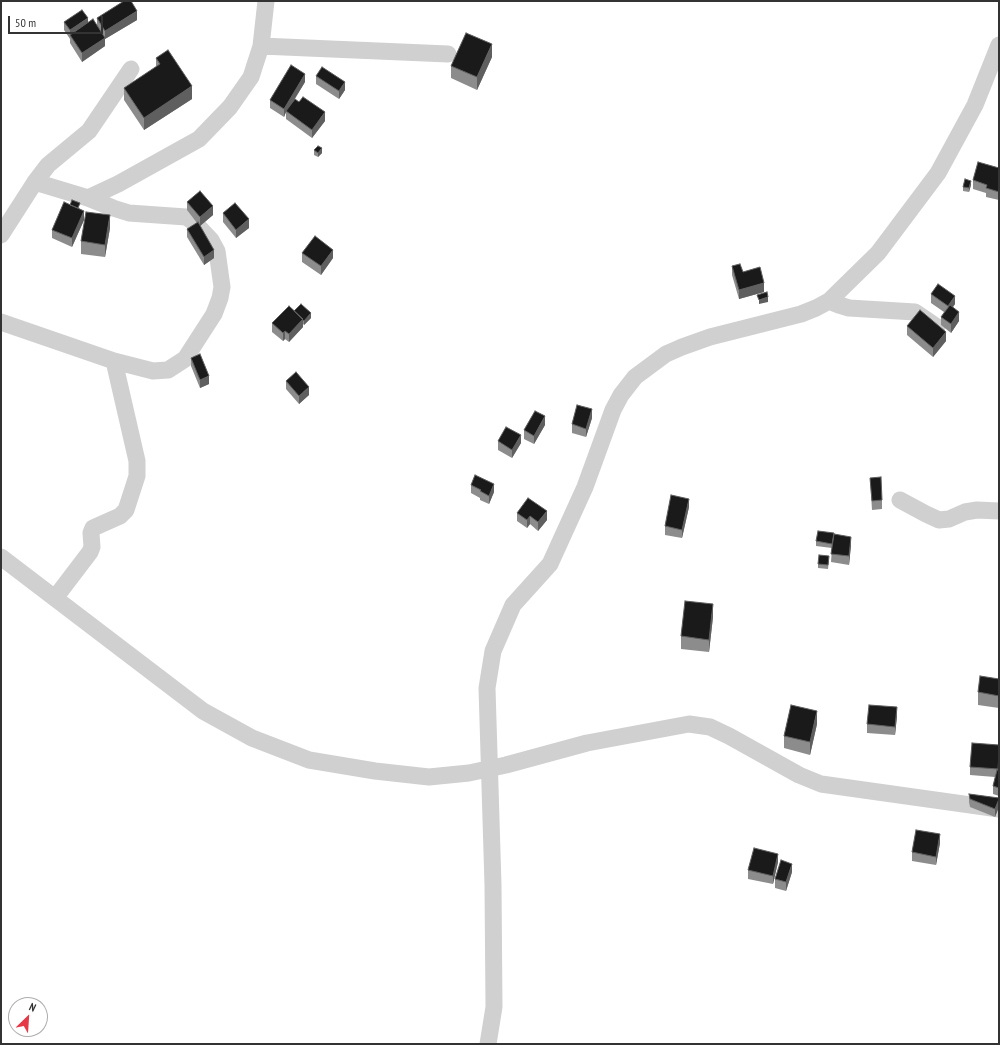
<!DOCTYPE html>
<style>
body{margin:0}
#map{position:relative;width:1000px;height:1045px;overflow:hidden;background:#fff;font-family:"PT Sans Narrow",sans-serif}
canvas{display:block}
.frame{position:absolute;inset:0;border:2px solid #333;pointer-events:none}
.north{position:absolute;left:8px;top:997px;width:40px;height:40px;box-sizing:border-box;background:#fff;border:1px solid #adadad;border-radius:50%;rotate:25deg;font-size:11px;font-weight:700;line-height:16px;text-align:center;color:#333}
.north::after{content:'';display:block;margin:auto;width:14px;height:18px;background:#e63946;clip-path:polygon(50% 0,100% 100%,50% 72%,0 100%)}
.scale{position:absolute;left:8px;top:16px;width:95px;height:18px;box-sizing:border-box;border:2px solid #333;border-top:0;padding-left:5px;font-size:12px;line-height:14px;white-space:nowrap;color:#333;-webkit-text-stroke:3px #fff;paint-order:stroke}
</style>
<div id="map">
<canvas width="1000" height="1045"></canvas>
<div class="frame"></div>
<div class="north">N</div>
<div class="scale">50 m</div>
</div>
<script>
const ctx = document.querySelector('canvas').getContext('2d');
ctx.lineJoin = 'round';
function shape(rows) {
  const path = new Path2D();
  for (const r of rows) {
    path.moveTo(r[0], r[1]);
    for (let i = 2; i < r.length; i += 2) path.lineTo(r[i], r[i + 1]);
  }
  return path;
}
function strokePath(path, color, width, dash) {
  ctx.strokeStyle = color;
  ctx.lineWidth = width;
  ctx.lineCap = dash ? 'butt' : 'round';
  ctx.setLineDash(dash || []);
  ctx.stroke(path);
}
function fillPath(path, color) {
  ctx.fillStyle = color;
  ctx.fill(path, 'evenodd');
}
strokePath(shape([
 [261,46,448,54],
 [88,198,118,184,199,139,230,107,251,77,261,46,266,1],
 [1,235,35,182,48,165,89,131,131,69],
 [829,301,839,305,849,308,915,312,937,327],
 [1,322,114,361,153,371,168,370,185,359,214,314,220,298,222,287,217,251,211,240,195,223,186,217,129,213,113,208,88,198,35,182],
 [900,500,926,514,939,520,949,519,965,512,977,510,999,511],
 [1,557,203,711,252,738,309,760,375,771,429,777,469,773,506,765,587,743,689,724,710,727,729,736,799,775,821,784,999,809],
 [55,598,90,552,92,547,91,533,93,528,120,516,126,510,137,476,137,461,114,361],
 [488,1044,494,1007,493,885,487,688,493,651,513,605,550,564,585,487,613,410,621,395,635,377,666,354,682,347,710,337,801,314,816,308,829,301,878,253,938,173,975,105,999,45]
]), '#d0d0d0', 17);
fillPath(shape([
 [97,18,137,20,105,39,105,46,82,62,70,43,70,39,64,30,64,22,97,25],
 [492,57,477,90,451,78,451,66],
 [156,58,192,99,144,130,124,100,124,88,156,67],
 [316,76,345,90,339,99,316,84],
 [305,82,292,104,325,121,312,138,286,119,286,112,284,117,270,108,270,100],
 [999,107,999,120,998,120,998,111],
 [314,150,322,153,318,157,314,155],
 [999,168,999,200,986,197,986,193,973,189,973,180],
 [971,185,969,192,963,191,963,187],
 [187,202,213,215,200,226,214,258,204,265,187,237,187,229,197,223,187,210],
 [70,205,80,208,79,209,84,220,72,247,52,238,52,230],
 [223,213,249,228,236,238,223,222],
 [110,228,105,257,81,254,81,241],
 [302,253,333,258,321,275,302,262],
 [732,266,743,272,764,292,739,299,732,275],
 [931,294,955,304,953,307,959,321,951,333,941,325,941,317,944,312,931,303],
 [294,311,311,318,304,325,303,324,303,327,289,342,285,339,283,341,272,332,272,323],
 [907,326,946,341,933,357,907,335],
 [191,358,209,384,200,388,191,366],
 [286,381,309,395,299,404,286,389],
 [592,418,586,437,572,433,572,424],
 [545,425,534,444,524,439,524,430],
 [498,441,521,443,512,458,498,450],
 [870,478,882,500,882,509,872,510],
 [471,485,494,492,489,504,480,500,480,498,471,493],
 [689,507,682,538,665,535,665,526],
 [517,513,547,520,538,531,530,524,527,528,517,521],
 [834,534,851,545,849,565,831,562,832,548,816,546,816,541],
 [829,560,828,569,818,568,818,564],
 [713,617,709,652,681,649,681,636],
 [999,679,999,708,978,705,978,692],
 [897,716,895,735,867,733,867,724],
 [817,724,810,755,784,748,784,736],
 [999,745,998,770,999,770,999,796,993,794,993,786,995,777,970,775,970,767],
 [969,794,999,798,999,807,995,817,970,807,969,802],
 [940,843,936,865,912,861,912,852],
 [778,862,773,884,748,879,748,870],
 [792,872,786,891,775,888,775,879]
]), '#8c8c8c');
fillPath(shape([
 [137,11,137,20,105,39,105,46,82,62,82,53,105,38,105,31],
 [88,18,88,27,70,35,70,30],
 [492,44,492,57,477,90,477,77],
 [305,74,305,82,287,111,286,111,286,112,284,117,284,109],
 [345,82,345,90,339,99,339,91],
 [192,86,192,99,144,130,144,118],
 [325,112,325,121,312,138,312,130],
 [322,148,322,153,318,157,318,153],
 [971,181,971,185,969,192,969,188],
 [213,206,213,215,200,226,200,217],
 [84,211,84,220,72,247,72,238],
 [110,215,110,228,105,257,105,245],
 [249,219,249,228,236,238,236,230],
 [214,250,214,258,204,265,204,257],
 [333,250,333,258,321,275,321,266],
 [764,283,764,292,739,299,739,290],
 [955,296,955,304,948,314,948,306],
 [768,297,768,302,759,304,759,300],
 [959,312,959,321,951,333,951,324],
 [311,313,311,318,304,325,304,321],
 [303,319,303,327,289,342,289,334],
 [285,331,285,339,283,341,283,333],
 [946,332,946,341,933,357,933,348],
 [209,376,209,384,200,388,200,380],
 [309,387,309,395,299,404,299,396],
 [592,409,592,418,586,437,586,429],
 [545,416,545,425,534,444,534,436],
 [521,435,521,443,512,458,512,450],
 [494,484,494,492,489,504,489,496],
 [689,499,689,507,682,538,682,530],
 [547,511,547,520,538,531,538,522],
 [530,516,530,524,527,528,527,520],
 [851,537,851,545,849,565,849,556],
 [713,604,713,617,709,652,709,640],
 [897,707,897,716,895,735,895,727],
 [817,711,817,724,810,755,810,742],
 [999,799,999,807,995,817,995,809],
 [940,834,940,843,936,865,936,857],
 [778,854,778,862,773,884,773,876],
 [792,864,792,872,786,891,786,882]
]), '#5f5f5f');
const building = shape([
 [124,1,131,1,137,11,105,31,97,18,124,1],
 [82,10,88,18,70,30,64,22,82,10],
 [93,19,105,38,82,53,70,35,93,19],
 [466,33,492,44,477,77,451,66,466,33],
 [168,50,192,86,144,118,124,88,160,64,156,58,168,50],
 [291,65,305,74,284,109,270,100,291,65],
 [322,67,345,82,339,91,316,76,322,67],
 [303,97,325,112,312,130,286,111,295,99,299,102,303,97],
 [318,146,322,148,318,153,314,150,318,146],
 [978,162,999,168,999,192,986,188,987,185,973,180,978,162],
 [965,179,971,181,969,188,963,187,965,179],
 [200,191,213,206,200,217,187,202,200,191],
 [72,200,80,203,78,208,70,205,72,200],
 [64,202,84,211,72,238,52,230,64,202],
 [235,203,249,219,236,230,223,213,235,203],
 [86,212,110,215,105,245,81,241,86,212],
 [198,222,214,250,204,257,187,229,198,222],
 [315,236,333,250,321,266,302,253,315,236],
 [740,264,743,272,760,267,764,283,739,290,732,266,740,264],
 [938,284,955,296,948,306,931,294,938,284],
 [767,292,768,297,759,300,757,295,767,292],
 [301,304,311,313,304,321,294,311,301,304],
 [950,305,959,312,951,324,941,317,950,305],
 [289,306,303,319,289,334,285,331,283,333,272,323,289,306],
 [920,310,946,332,933,348,907,326,920,310],
 [200,354,209,376,200,380,191,358,200,354],
 [296,372,309,387,299,396,286,381,296,372],
 [577,405,592,409,586,429,572,424,577,405],
 [535,411,545,416,534,436,524,430,535,411],
 [506,427,521,435,512,450,498,441,506,427],
 [475,475,494,484,489,496,480,491,481,490,471,485,475,475],
 [881,477,882,500,872,501,870,478,881,477],
 [671,495,689,499,682,530,665,526,671,495],
 [528,498,547,511,538,522,530,516,527,520,517,513,528,498],
 [818,531,834,533,832,544,816,541,818,531],
 [834,534,851,537,849,556,831,554,834,534],
 [819,555,829,556,828,565,818,564,819,555],
 [685,601,713,604,709,640,681,636,685,601],
 [980,676,999,679,999,696,978,692,980,676],
 [791,705,817,711,810,742,784,736,791,705],
 [869,705,897,707,895,727,867,724,869,705],
 [972,743,999,745,999,755,998,769,970,767,972,743],
 [997,770,999,770,999,788,993,786,997,770],
 [969,794,999,798,999,799,995,809,970,799,969,794],
 [916,830,940,834,936,857,912,852,916,830],
 [754,848,778,854,773,876,748,870,754,848],
 [781,860,792,864,786,882,775,879,781,860]
]);
fillPath(building, '#1a1a1a');
strokePath(building, '#5f5f5f', 1);
</script>
